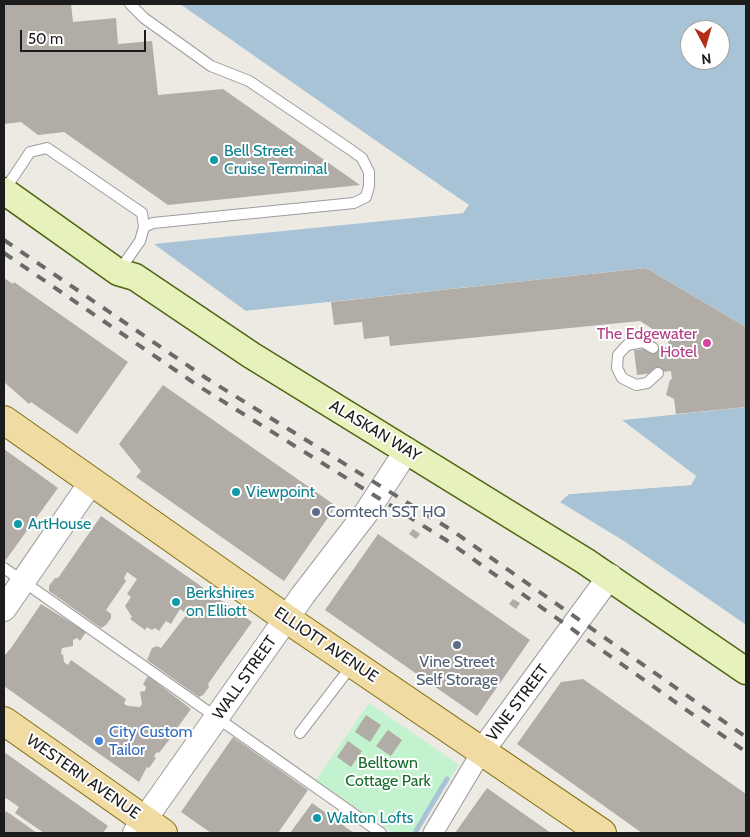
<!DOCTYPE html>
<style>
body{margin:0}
#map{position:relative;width:750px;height:837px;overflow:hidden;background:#eceae2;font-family:Cabin,sans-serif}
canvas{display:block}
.frame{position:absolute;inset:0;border:5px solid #1c1c1c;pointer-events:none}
.north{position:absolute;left:680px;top:20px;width:50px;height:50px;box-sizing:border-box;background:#fff;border:1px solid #a4a4a4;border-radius:50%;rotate:174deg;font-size:14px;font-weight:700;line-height:20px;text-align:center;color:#1c1c1c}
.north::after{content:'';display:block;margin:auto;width:18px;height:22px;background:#b12f16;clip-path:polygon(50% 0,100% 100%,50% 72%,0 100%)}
.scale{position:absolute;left:20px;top:30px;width:126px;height:22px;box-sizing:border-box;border:2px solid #1c1c1c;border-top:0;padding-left:6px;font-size:15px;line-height:18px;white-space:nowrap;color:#1c1c1c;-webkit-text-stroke:4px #fff;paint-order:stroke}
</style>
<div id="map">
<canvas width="750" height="837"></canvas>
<div class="frame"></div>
<div class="north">N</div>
<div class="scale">50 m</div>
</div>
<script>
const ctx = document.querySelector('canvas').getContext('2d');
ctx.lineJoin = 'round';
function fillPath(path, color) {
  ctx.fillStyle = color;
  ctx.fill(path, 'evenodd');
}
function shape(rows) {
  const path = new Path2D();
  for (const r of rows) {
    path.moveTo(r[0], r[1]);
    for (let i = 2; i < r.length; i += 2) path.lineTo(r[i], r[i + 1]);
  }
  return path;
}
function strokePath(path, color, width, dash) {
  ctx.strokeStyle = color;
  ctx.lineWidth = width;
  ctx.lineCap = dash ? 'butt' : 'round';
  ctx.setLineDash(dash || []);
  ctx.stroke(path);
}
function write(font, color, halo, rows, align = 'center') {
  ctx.font = font + ' Cabin,sans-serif';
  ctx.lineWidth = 4;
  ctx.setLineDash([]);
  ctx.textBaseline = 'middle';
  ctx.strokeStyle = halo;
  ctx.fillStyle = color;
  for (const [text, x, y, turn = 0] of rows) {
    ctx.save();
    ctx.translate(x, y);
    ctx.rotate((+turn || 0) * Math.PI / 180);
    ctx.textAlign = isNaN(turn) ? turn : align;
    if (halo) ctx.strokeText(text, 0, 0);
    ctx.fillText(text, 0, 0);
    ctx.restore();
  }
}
fillPath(shape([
 [369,703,459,765,412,833,394,833,316,780]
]), '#c3f2ce');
fillPath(shape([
 [180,4,746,4,746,327,646,268,246,311,154,244,463,213,468,205],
 [690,30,720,30,720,60,690,60],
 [746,407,746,624,745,624,624,541,560,502,569,494,691,485,696,476,621,420]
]), '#a7c3d5');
fillPath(shape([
 [177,4,469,205,463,213,152,242,462,210,465,205],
 [646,268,746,327,746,330,646,270,250,313,246,311],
 [746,405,746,407,622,420,696,476,691,485,569,494,560,502,558,501,569,492,690,483,693,477,620,422,620,418]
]), '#eceae2');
strokePath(shape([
 [416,831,447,779]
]), '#a7c3d5', 5);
fillPath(shape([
 [4,4,71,4,73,22,116,18,118,44,152,41,158,95,223,89,360,185,168,205,64,132,38,135,21,122,4,124],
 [646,268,746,327,746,407,676,414,674,399,666,395,670,380,672,379,671,371,637,375,634,350,669,347,668,339,640,321,390,346,389,336,364,339,362,322,334,325,331,302],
 [4,278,13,284,14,282,128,362,77,434,31,402,29,404,4,382],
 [163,385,336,506,284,581,136,477,141,471,119,444],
 [4,449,58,488,5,561,4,560],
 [101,516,252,622,208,684,209,687,203,695,199,697,147,660,152,648,157,646,161,648,187,614,180,609,171,624,166,621,159,631,155,628,152,630,147,627,145,630,130,619,132,617,125,606,131,597,127,594,137,579,127,572,124,578,126,581,106,610,111,614,111,618,106,625,101,628,49,591,49,586,55,578,58,578],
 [413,529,420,534,416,539,409,534],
 [378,534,530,640,477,716,325,610],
 [513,599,520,603,516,609,509,604],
 [41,604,86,632,80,641,77,638,73,640,73,646,62,648,61,655,63,654,64,662,68,665,71,660,126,699,124,704,128,706,140,707,142,704,140,692,145,691,146,687,143,684,148,676,191,709,175,731,170,734,172,736,159,753,157,752,154,756,156,758,149,768,147,767,139,782,4,686,4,656,11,648],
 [583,679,746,794,746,833,642,833,517,744,561,682],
 [366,715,381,725,370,742,355,732],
 [388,730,402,740,391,756,376,746],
 [233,737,308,790,278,833,211,833,181,812],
 [348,741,362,751,351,767,337,757],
 [4,752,108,826,103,833,44,833,15,813,19,807,6,798,4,800],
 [487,788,551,833,455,833],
 [312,803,354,833,290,833],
 [6,811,37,833,4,833,4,815]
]), '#b1aca5');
const service = shape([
 [4,191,30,152,47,148,142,213,144,227],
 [119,271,140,241,144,227,153,223,354,203,366,197,369,186,369,172,362,158,351,150,249,81,211,66,144,18,130,4],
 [653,348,643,342,627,345,618,355,617,368,622,378,636,385,647,383,658,373],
 [4,568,381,833],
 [300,733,353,664]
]);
const minor = shape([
 [433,833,482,751]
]);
const tertiary = shape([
 [4,609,92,481],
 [482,751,610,576],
 [135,833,303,595,366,513,407,450]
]);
const secondary = shape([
 [4,191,118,272,135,277,251,355,585,561,746,671]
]);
const primary = shape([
 [4,420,287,619,602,833],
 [4,721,163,833]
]);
strokePath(service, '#9d9d9d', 12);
strokePath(minor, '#9d9d9d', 21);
strokePath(tertiary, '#9d9d9d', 26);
strokePath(secondary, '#4e6511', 29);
strokePath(primary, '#836f10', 30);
strokePath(service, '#fff', 10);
strokePath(minor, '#fff', 19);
strokePath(tertiary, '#fff', 24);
strokePath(secondary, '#e6f1bb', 26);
strokePath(primary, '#f0dba3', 28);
strokePath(shape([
 [4,240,206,378,453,531,746,737],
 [4,253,200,387,446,540,746,752]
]), '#6a6a6a', 4, [10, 10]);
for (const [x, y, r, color] of [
 [214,160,5,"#0f9aa8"],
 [707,343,5,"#d1479c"],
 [236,492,5,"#0f9aa8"],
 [316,512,5,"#5c6f8a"],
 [18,524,5,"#0f9aa8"],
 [176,602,5,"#0f9aa8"],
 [457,645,5,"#5c6f8a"],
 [99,741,5,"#3f7fe0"],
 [317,818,5,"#0f9aa8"]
]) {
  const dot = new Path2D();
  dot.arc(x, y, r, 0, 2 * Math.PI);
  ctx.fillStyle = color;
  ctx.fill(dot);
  strokePath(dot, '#fff', 2);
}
write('16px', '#0d838f', '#fff', [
 ["Bell Street",224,151],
 ["Cruise Terminal",224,169],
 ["Viewpoint",246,492],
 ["ArtHouse",28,524],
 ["Berkshires",186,593],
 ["on Elliott",186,611],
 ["Walton Lofts",327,818]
], 'left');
write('16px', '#b23c85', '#fff', [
 ["The Edgewater",697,334],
 ["Hotel",697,352]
], 'right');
write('16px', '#1c1c1c', '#fff', [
 ["ALASKAN WAY",375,431,31],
 ["ELLIOTT AVENUE",326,645,34],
 ["WALL STREET",245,678,-55],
 ["VINE STREET",518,703,-53],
 ["WESTERN AVENUE",83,777,35]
]);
write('16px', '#4e5e75', '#fff', [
 ["Comtech SST HQ",326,512],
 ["Vine Street",457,662,"center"],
 ["Self Storage",457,680,"center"]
], 'left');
write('16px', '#366cbe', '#fff', [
 ["City Custom",109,732],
 ["Tailor",109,750]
], 'left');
write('16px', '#176c2c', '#fff', [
 ["Belltown",388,763],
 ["Cottage Park",388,781]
]);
</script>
